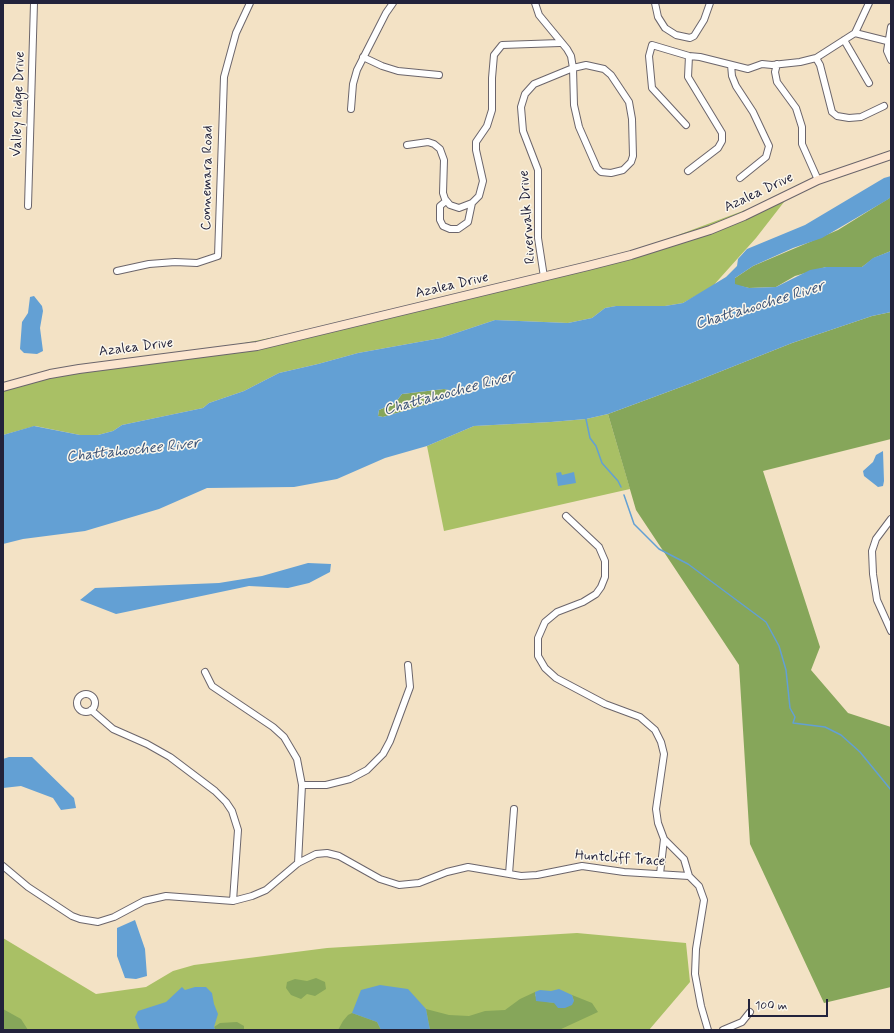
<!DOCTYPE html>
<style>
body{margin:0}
#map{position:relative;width:894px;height:1033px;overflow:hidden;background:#f3e2c5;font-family:Mynerve,sans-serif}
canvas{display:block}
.frame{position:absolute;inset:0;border:4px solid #22223b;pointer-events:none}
.scale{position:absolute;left:748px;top:999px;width:80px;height:18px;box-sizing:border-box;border:2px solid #22223b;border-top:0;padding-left:5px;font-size:12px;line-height:14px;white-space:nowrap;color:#22223b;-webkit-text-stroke:3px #fbf7ec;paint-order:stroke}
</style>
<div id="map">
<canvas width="894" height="1033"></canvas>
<div class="frame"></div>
<div class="scale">100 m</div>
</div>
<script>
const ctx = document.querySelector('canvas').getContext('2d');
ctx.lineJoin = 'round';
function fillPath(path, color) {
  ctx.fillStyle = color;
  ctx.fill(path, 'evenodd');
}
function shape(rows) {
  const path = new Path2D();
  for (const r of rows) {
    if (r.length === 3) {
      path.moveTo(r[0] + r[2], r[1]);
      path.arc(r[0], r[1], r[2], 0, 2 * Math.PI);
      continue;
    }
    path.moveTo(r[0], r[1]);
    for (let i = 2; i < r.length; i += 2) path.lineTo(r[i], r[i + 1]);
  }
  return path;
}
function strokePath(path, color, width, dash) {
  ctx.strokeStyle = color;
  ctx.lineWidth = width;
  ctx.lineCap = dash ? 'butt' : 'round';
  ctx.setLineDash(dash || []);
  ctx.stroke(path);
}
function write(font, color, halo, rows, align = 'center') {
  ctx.font = font + ' Mynerve,sans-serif';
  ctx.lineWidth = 3;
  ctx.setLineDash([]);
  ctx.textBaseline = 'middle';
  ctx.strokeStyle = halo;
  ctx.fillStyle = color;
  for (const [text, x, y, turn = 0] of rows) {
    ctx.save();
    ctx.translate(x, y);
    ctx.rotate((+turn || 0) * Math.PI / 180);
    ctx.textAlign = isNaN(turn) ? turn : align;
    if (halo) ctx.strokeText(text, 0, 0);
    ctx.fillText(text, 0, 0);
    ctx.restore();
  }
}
fillPath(shape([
 [791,193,756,238,712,287,683,303,665,306,616,306,605,308,592,318,568,323,495,320,441,338,358,353,318,364,279,373,244,391,209,403,203,408,122,425,113,431,98,435,80,435,35,426,3,435,3,390,30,382,189,354,320,328,441,299,646,247],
 [608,414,630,489,444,531,427,446,474,426,551,422,586,419],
 [577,933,686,943,690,982,649,1030,3,1030,3,938,96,994,146,987,173,971,194,965,327,948]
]), '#a9c065');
fillPath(shape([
 [891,197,891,251,874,258,862,267,826,267,795,276,776,287,749,288,735,285,735,278,753,266,838,230],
 [891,312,891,439,763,471,820,647,811,670,848,713,891,727,891,987,824,1003,750,844,739,665,636,510,608,414,689,384,792,343,872,316],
 [444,389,449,390,448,395,438,401,383,417,378,416,379,410,395,403,402,394],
 [316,978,325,982,326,989,315,996,307,994,301,999,291,995,286,988,287,982,295,979,307,981],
 [535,992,535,996,547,1002,554,1003,574,1001,572,995,592,1003,598,1012,559,1030,430,1030,426,1009,449,1015,469,1016,485,1011,505,1010,520,999],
 [3,1009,21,1019,28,1030,3,1030],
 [352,1013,377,1022,381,1030,338,1030,343,1021,348,1015],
 [237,1022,244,1026,244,1030,216,1030,214,1027,220,1023]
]), '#86a65a');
fillPath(shape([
 [891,176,891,197,887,200,822,238,793,248,753,266,735,278,735,284,749,288,776,287,810,270,826,267,862,267,873,258,891,251,891,312,872,316,792,343,689,384,608,414,586,419,551,422,474,426,427,446,385,458,337,479,294,487,207,488,159,509,85,531,23,539,3,544,3,435,34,426,80,435,98,435,113,431,122,425,203,408,209,403,244,391,279,373,318,364,358,353,441,338,495,320,568,323,592,318,605,308,616,306,665,306,683,303,726,277,737,266,738,259,747,249,805,225,884,178],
 [444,389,449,390,448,395,438,401,383,417,378,416,379,410,395,403,402,394],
 [34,296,42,306,43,311,40,328,43,351,37,354,24,353,20,349,22,322,28,313,30,297],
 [883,451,884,481,883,486,878,487,864,476,863,471,873,462,876,455],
 [561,472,562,475,574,472,576,483,558,486,556,473],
 [308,563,331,564,330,572,309,583,288,588,249,586,116,614,80,600,95,588,219,583,262,576],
 [9,757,32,757,74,798,76,808,61,810,53,798,21,786,3,788,3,759],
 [135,920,145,949,147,976,136,979,125,978,117,956,117,928],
 [380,985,408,989,426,1009,430,1030,381,1030,377,1022,352,1013,361,990],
 [182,987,185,990,195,987,206,987,212,993,214,1004,218,1014,214,1027,216,1030,141,1030,139,1028,135,1017,138,1011,166,1002],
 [559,989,572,995,574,1001,572,1005,565,1008,558,1008,554,1003,536,1001,535,992,540,990,551,991]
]), '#63a0d4');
strokePath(shape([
 [586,419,590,438,596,446,602,463,618,481,621,487],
 [624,495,634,524,659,549,688,564,766,622,779,646,786,670,790,708,795,717,793,723,825,727,841,735,860,752,891,790]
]), '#63a0d4', 1.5);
const street = shape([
 [535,3,539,15,567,49,571,56,573,68,534,84,525,94,521,107,523,131,538,170,538,238,544,277],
 [655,3,658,17,665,28,676,35,690,38,694,36,704,20,710,3],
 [891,27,887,51,891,60],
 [855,33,891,42],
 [844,40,869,83],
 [363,57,382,66,398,71,439,75],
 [816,58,820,65,832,112,837,116,849,118,861,117,884,106],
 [777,64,775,72,777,82,796,108,802,127,802,144,818,180],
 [586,65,604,69,611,75,629,102,632,119,633,156,631,162,623,170,611,173,601,172,597,168,579,127,574,105,573,68,586,65],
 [731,65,732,76,736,86,753,112,769,146,766,157,740,178],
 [351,109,353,84,357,70,386,13,393,3],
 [686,125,652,88,649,56,652,45,689,56,700,57,748,69,762,64,772,65,800,62,816,58,855,33,869,3],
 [407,145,428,142,434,144,440,149,444,160,443,193,445,199,450,205,459,208,472,203,479,196,483,181,476,150,476,142,487,126,492,110,492,78,494,55,502,45,560,43],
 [688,171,718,148,722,141,722,133,688,77,689,56],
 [446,201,440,206,440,220,443,226,450,229,458,229,468,222,472,203],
 [28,206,34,3],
 [117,271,149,264,175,262,197,263,218,256,224,77,236,33,250,3],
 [566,516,599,547,605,561,605,577,601,587,596,594,583,602,557,612,545,622,538,638,538,656,545,668,556,678,605,704,640,717,655,730,661,742,664,754,656,809,658,823,664,839],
 [891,519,876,539,872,551,873,574,877,600,891,631],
 [205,672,212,686,273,727,284,737,297,759,302,785,298,863],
 [86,703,9],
 [91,710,113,729,147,744,170,757,215,791,226,802,232,811,238,830,233,901],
 [302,785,326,785,350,779,367,770,383,754,390,741,410,687,408,665],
 [3,866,28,887,72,916,80,919,98,922,114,917,144,901,166,896,233,901,252,896,266,890,298,863,316,854,327,853,339,856,380,879,399,885,419,883,447,872,468,867,521,876,537,875,582,866,624,872,689,876,699,886,704,900,696,949,695,974,701,1006,708,1030],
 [509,874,514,809],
 [660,874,664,839,684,859,689,876],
 [723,1030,742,1022,750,1012]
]);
const secondary = shape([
 [3,387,50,374,79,369,257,346,588,266,631,255,710,230,744,216,818,180,891,155]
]);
strokePath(street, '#6b656b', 8);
strokePath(secondary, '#6b656b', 10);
strokePath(street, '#fff', 6);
strokePath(secondary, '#fce5cf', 8);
write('14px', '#22223b', '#fbf7ec', [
 ["Valley Ridge Drive",19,104,-88],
 ["Connemara Road",208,178,-89],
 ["Azalea Drive",759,193,-25],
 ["Riverwalk Drive",528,217,-94],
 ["Azalea Drive",452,286,-13],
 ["Azalea Drive",136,348,-7],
 ["Huntcliff Trace",620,859,4]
]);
write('italic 15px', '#3c5478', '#fbf7ec', [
 ["Chattahoochee River",760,306,-17],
 ["Chattahoochee River",449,394,-15],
 ["Chattahoochee River",133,451,-6]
]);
</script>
